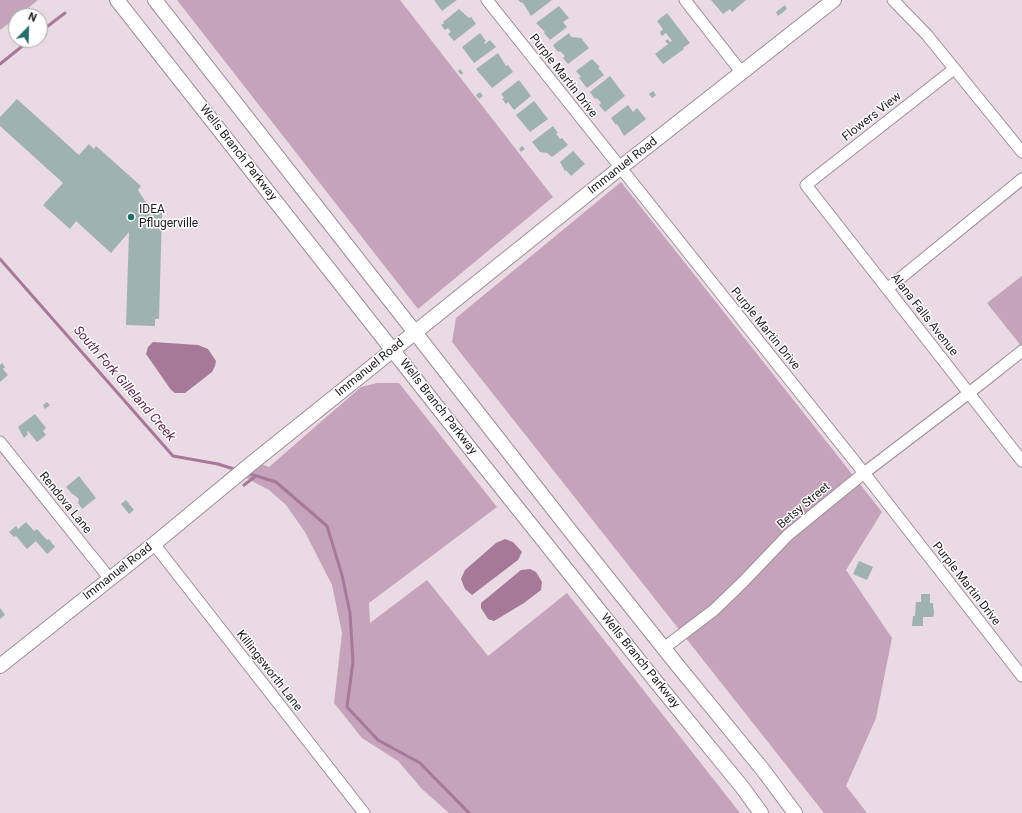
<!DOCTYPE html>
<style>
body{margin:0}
#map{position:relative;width:1022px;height:813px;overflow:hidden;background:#e9dae4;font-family:Roboto,sans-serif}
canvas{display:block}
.north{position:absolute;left:8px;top:8px;width:40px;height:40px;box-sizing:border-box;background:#fff;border:1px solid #a6a4a5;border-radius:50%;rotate:23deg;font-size:11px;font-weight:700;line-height:16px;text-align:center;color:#201b1e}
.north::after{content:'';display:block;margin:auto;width:14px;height:18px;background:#246e6b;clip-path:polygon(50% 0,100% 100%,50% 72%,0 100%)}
</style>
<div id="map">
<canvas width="1022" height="813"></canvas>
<div class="north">N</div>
</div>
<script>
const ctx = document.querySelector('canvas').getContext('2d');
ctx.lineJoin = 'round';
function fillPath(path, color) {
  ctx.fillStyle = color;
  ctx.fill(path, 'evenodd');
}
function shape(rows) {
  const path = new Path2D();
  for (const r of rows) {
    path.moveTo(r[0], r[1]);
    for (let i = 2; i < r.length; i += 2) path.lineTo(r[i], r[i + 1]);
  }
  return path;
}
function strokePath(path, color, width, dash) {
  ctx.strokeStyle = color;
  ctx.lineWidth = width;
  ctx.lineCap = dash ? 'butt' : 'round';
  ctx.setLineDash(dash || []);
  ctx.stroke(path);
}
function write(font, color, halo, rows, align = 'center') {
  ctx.font = font + ' Roboto,sans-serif';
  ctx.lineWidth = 3;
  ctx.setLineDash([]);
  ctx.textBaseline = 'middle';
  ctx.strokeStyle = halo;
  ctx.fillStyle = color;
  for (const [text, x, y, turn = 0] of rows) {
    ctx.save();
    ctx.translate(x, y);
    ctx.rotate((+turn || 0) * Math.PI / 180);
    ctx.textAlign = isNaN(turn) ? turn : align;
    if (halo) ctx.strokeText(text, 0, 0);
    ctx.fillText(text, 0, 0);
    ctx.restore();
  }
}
fillPath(shape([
 [0,0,38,0,18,16,16,16,16,18,0,30],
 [177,0,400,0,553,197,418,309],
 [621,182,882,512,846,570,892,638,876,718,846,786,867,813,824,813,452,342,456,318],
 [1022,276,1022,347,987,303],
 [377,383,399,383,497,507,369,603,370,623,427,580,488,656,567,593,740,813,449,813,422,789,398,761,362,738,334,703,342,633,332,585,305,532,286,505,269,490,246,478,261,464,269,467,361,387]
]), '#c5a3bb');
fillPath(shape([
 [153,342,198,345,208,349,216,361,215,366,212,372,185,393,175,393,171,390,146,354,148,347],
 [505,539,513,542,522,552,518,560,472,595,465,589,461,579,465,570,496,543],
 [530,569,536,572,542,582,541,590,524,603,494,621,488,619,481,608,481,603,521,570]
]), '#a67999');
strokePath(shape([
 [40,32,65,13],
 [0,64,30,40],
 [0,259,173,456,218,464,237,470],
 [247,473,276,482,327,526,342,575,350,613,353,662,347,707,378,740,420,763,469,813],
 [244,485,256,476]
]), '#a67999', 3);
fillPath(shape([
 [434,0,457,0,442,11],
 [518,0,552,0,531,16,523,3,520,2],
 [711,0,746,0,732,12,730,9,723,14],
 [785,5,787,9,778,16,776,12],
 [559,6,569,18,563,22,567,27,550,40,544,33,545,32,536,23],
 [459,9,469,18,471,17,476,24,454,41,448,34,451,32,448,28,445,30,441,25,444,23,443,22],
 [667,13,690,43,683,48,684,49,663,64,655,54,668,44,665,41,668,39,670,42,672,41,666,33,662,36,660,32,663,29,657,21],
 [480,33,486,41,484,43,485,44,490,40,496,47,474,63,462,47],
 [569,33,571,37,581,38,589,48,568,64,563,58,565,56,560,51,559,52,557,51,553,45],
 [498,53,506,66,508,65,513,72,492,88,476,69],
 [592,59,600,67,598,68,604,75,587,88,579,78,581,77,576,71],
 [460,69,463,73,461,75,458,71],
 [610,76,625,96,605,112,599,105,601,103,597,98,595,99,590,92],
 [519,80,531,96,514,110,508,102,506,104,502,99,504,98,501,94],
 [653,91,656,95,652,98,649,94],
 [480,92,483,96,479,99,476,95],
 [17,99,79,155,89,144,94,149,96,146,141,186,138,190,152,212,162,212,159,319,155,319,155,326,126,325,129,232,111,253,76,221,70,229,43,205,63,183,0,126,0,117],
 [534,101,548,119,530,132,516,115],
 [628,105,633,112,637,108,646,119,624,136,617,124,616,125,611,118],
 [553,126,558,133,556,134,560,139,562,138,568,145,552,157,547,153,540,152,532,142],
 [522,146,525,149,521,152,519,149],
 [573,151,585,164,571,176,566,170,565,171,560,162],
 [2,363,5,367,3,369,8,375,0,382,0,365],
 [47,402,50,405,45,409,43,405],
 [35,414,46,428,43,431,46,435,37,442,28,431,27,432,28,434,24,438,18,427],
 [79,476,96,498,82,509,78,503,79,499,73,494,72,494,66,487],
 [126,500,134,510,129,514,121,504],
 [26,522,34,531,37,529,47,540,49,539,55,547,47,554,36,541,27,549,16,536,14,537,9,532,16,526,18,529],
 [859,561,873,567,867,580,853,574],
 [921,594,930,594,930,603,933,603,934,614,933,617,923,617,923,626,912,626,913,616,915,616,916,602,921,602],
 [0,608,5,615,0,619]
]), '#9fb2b0');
const minor = shape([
 [487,0,864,473,1022,676],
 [685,0,742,73],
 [893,0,927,35,1022,152],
 [954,69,806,185,1022,461],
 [887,289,1022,179],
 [0,442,110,579],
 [154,544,364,813],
 [664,648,714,610,743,582,788,535,864,473,969,393,1022,351]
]);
const tertiary = shape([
 [117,0,476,456,657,683,742,787,761,813],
 [155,0,568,528,678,666,763,770,795,813],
 [0,666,154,544,252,463,620,168,834,0]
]);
strokePath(minor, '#9c8e98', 13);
strokePath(tertiary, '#9c8e98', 16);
strokePath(minor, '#fff', 11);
strokePath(tertiary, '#fff', 14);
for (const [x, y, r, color] of [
 [131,217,4,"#246e6b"]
]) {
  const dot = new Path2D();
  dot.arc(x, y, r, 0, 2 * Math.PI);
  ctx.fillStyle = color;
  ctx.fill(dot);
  strokePath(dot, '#fff', 1.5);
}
write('12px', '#201b1e', '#fff', [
 ["Purple Martin Drive",563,76,52],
 ["Flowers View",872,117,-38],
 ["Wells Branch Parkway",238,153,52],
 ["Immanuel Road",623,166,-38],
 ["Alana Falls Avenue",924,315,52],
 ["Purple Martin Drive",765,329,51],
 ["Immanuel Road",370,368,-39],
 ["Wells Branch Parkway",438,407,52],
 ["Rendova Lane",65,503,51],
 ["Betsy Street",804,506,-40],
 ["Immanuel Road",118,572,-38],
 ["Purple Martin Drive",966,584,52],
 ["Wells Branch Parkway",640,661,51],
 ["Killingsworth Lane",269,671,52]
]);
write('12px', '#201b1e', '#fff', [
 ["IDEA",139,210],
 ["Pflugerville",139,224]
], 'left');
write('italic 13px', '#5e2651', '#fff', [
 ["South Fork Gilleland Creek",124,384,49]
]);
</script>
